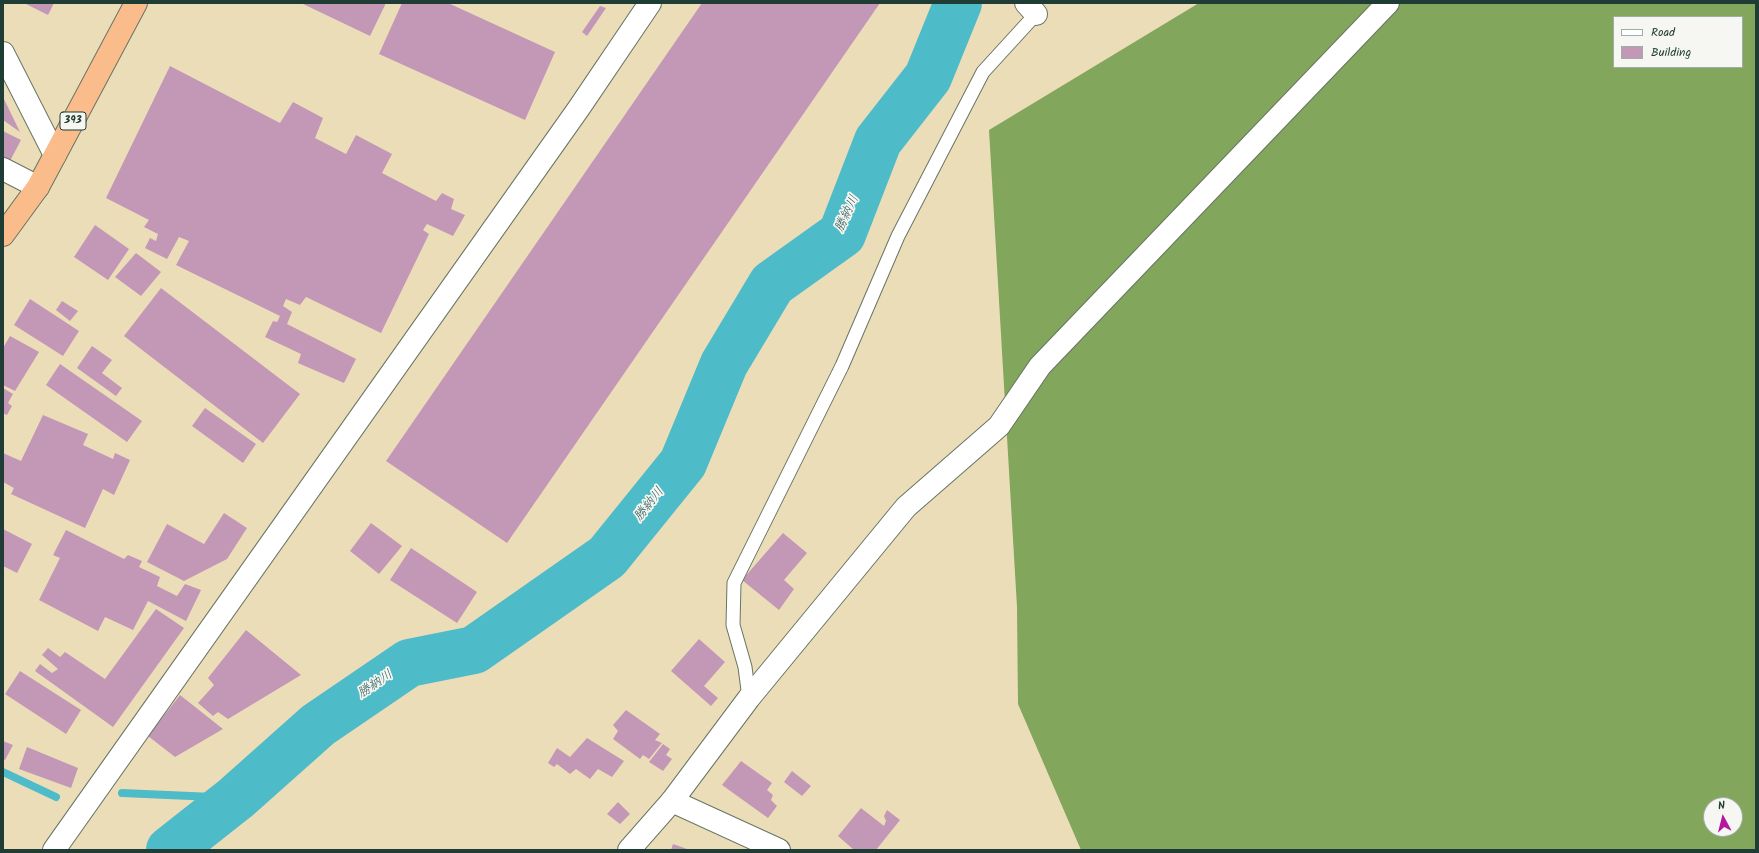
<!DOCTYPE html>
<meta charset="utf-8">
<style>
body{margin:0}
#map{position:relative;width:1759px;height:853px;overflow:hidden;background:#ecddb9;font-family:Kalam,sans-serif}
canvas{display:block}
.frame{position:absolute;inset:0;border:4px solid #1f3d34;pointer-events:none}
.legend{position:absolute;left:1613px;top:16px;width:130px;height:52px;box-sizing:border-box;background:#f6f6f2;border:1px solid #a0aca6;margin:0;padding:5px 7px;list-style:none;font-size:12px;color:#1f3d34}
.legend li{display:flex;align-items:center;gap:8px;height:20px}
.legend b{width:20px;border:1px solid #a0aca6}
.north{position:absolute;left:1703px;top:797px;width:40px;height:40px;box-sizing:border-box;background:#f6f6f2;border:1px solid #a0aca6;border-radius:50%;rotate:353deg;font-size:11px;font-weight:700;line-height:16px;text-align:center;color:#1f3d34}
.north::after{content:'';display:block;margin:auto;width:14px;height:18px;background:#b5179e;clip-path:polygon(50% 0,100% 100%,50% 72%,0 100%)}
</style>
<div id="map">
<canvas width="1759" height="853"></canvas>
<div class="frame"></div>
<ul class="legend">
<li><b style="height:5px;background:#fff"></b>Road</li>
<li><b style="height:11px;background:#c397b6"></b>Building</li>
</ul>
<div class="north">N</div>
</div>
<script>
const ctx = document.querySelector('canvas').getContext('2d');
ctx.lineJoin = 'round';
function fillPath(path, color) {
  ctx.fillStyle = color;
  ctx.fill(path, 'evenodd');
}
function shape(rows) {
  const path = new Path2D();
  for (const r of rows) {
    path.moveTo(r[0], r[1]);
    for (let i = 2; i < r.length; i += 2) path.lineTo(r[i], r[i + 1]);
  }
  return path;
}
function strokePath(path, color, width, dash) {
  ctx.strokeStyle = color;
  ctx.lineWidth = width;
  ctx.lineCap = dash ? 'butt' : 'round';
  ctx.setLineDash(dash || []);
  ctx.stroke(path);
}
function write(font, color, halo, rows, align = 'center') {
  ctx.font = font + ' Kalam,"Klee One",sans-serif';
  ctx.lineWidth = 3.5;
  ctx.setLineDash([]);
  ctx.textBaseline = 'middle';
  ctx.strokeStyle = halo;
  ctx.fillStyle = color;
  for (const [text, x, y, turn = 0] of rows) {
    ctx.save();
    ctx.translate(x, y);
    ctx.rotate((+turn || 0) * Math.PI / 180);
    ctx.textAlign = isNaN(turn) ? turn : align;
    if (halo) ctx.strokeText(text, 0, 0);
    ctx.fillText(text, 0, 0);
    ctx.restore();
  }
}
fillPath(shape([
 [1199,3,1756,3,1756,850,1081,850,1018,704,1017,607,989,130],
 [1614,17,1742,17,1742,67,1614,67],
 [1711,805,1735,805,1735,829,1711,829]
]), '#81a65c');
strokePath(shape([
 [3,772,56,797],
 [122,793,236,798]
]), '#4ebbc8', 8);
strokePath(shape([
 [170,850,236,798,318,725,409,663,474,650,607,557,683,463,724,364,772,284,842,234,878,141,928,77,958,3]
]), '#4ebbc8', 48);
fillPath(shape([
 [24,3,54,3,48,15],
 [301,3,386,3,370,36],
 [402,3,448,3,555,52,525,120,379,54],
 [702,3,880,3,507,543,386,461],
 [600,6,606,8,587,36,582,32],
 [170,66,280,123,293,102,323,118,315,138,346,154,356,135,392,154,382,173,436,201,442,193,454,199,451,209,465,215,453,236,427,224,423,230,429,234,381,333,306,297,300,305,286,299,283,306,292,312,287,324,356,359,344,383,298,363,301,354,265,337,273,321,277,322,280,316,176,265,189,241,179,237,167,259,145,248,150,238,156,241,158,234,144,227,149,220,106,198],
 [3,97,20,132,3,120],
 [3,131,21,140,10,161,3,157],
 [95,225,129,249,108,280,74,257],
 [136,253,161,272,141,296,115,277],
 [161,288,300,394,263,443,124,336],
 [30,299,79,331,63,356,14,325],
 [62,301,78,311,70,321,56,310],
 [10,336,39,352,15,391,3,385,3,348],
 [92,346,112,360,102,373,122,388,116,396,77,368],
 [60,364,142,421,127,442,46,385],
 [3,388,13,394,8,403,12,406,7,415,3,413],
 [205,408,256,444,243,463,192,426],
 [43,415,88,434,83,445,113,459,115,453,130,460,114,495,103,489,85,528,11,494,14,488,3,482,3,453,21,461],
 [224,513,247,528,227,559,184,581,147,562,167,524,204,544],
 [371,523,402,546,379,574,350,551],
 [3,529,32,544,17,573,3,566],
 [66,530,124,559,128,555,142,561,139,567,160,577,157,586,177,596,185,584,201,590,186,621,148,601,133,630,105,617,98,631,39,600,60,558,53,555],
 [783,533,807,553,784,580,794,589,779,610,742,580],
 [411,548,477,592,457,623,390,580],
 [156,609,184,628,113,727,35,671,40,664,52,673,58,669,42,655,48,648,60,657,65,652,105,679],
 [246,630,301,675,228,719,218,712,213,716,198,703,214,685,208,678],
 [699,639,725,662,704,686,718,698,711,706,671,671],
 [20,671,81,710,66,734,5,694],
 [180,695,223,729,175,757,148,736],
 [626,710,660,734,655,740,662,743,649,759,643,755,640,759,613,739,618,731,613,725],
 [587,738,624,761,612,777,598,769,590,779,576,769,570,774,557,764,554,767,548,763,557,748,570,757],
 [3,741,13,745,5,760,3,759],
 [663,744,670,749,666,755,672,759,663,771,649,762],
 [27,747,78,768,71,788,19,769],
 [741,761,772,783,767,790,773,795,771,800,777,806,768,818,722,785],
 [792,771,811,786,802,796,784,782],
 [618,802,630,814,620,824,607,814],
 [861,808,884,826,886,821,884,816,887,810,900,820,876,850,854,850,838,836],
 [673,844,690,850,671,850]
]), '#c397b6');
const service = shape([
 [749,698,745,667,733,625,734,583,842,366,898,236,983,72,1036,14]
]);
const minor = shape([
 [1026,3,1036,14],
 [3,53,55,155],
 [3,169,38,187],
 [672,801,779,850]
]);
const tertiary = shape([
 [54,850,579,108,650,3],
 [629,850,672,801,749,698,906,507,999,426,1040,366,1388,3]
]);
const trunk = shape([
 [3,235,38,187,136,3]
]);
strokePath(service, '#677563', 15);
strokePath(minor, '#677563', 24);
strokePath(tertiary, '#677563', 24);
strokePath(trunk, '#677563', 24);
strokePath(service, '#fff', 13);
strokePath(minor, '#fff', 22);
strokePath(tertiary, '#fff', 22);
strokePath(trunk, '#f9bc8a', 22);
for (const [x, y, w] of [
 [73,121,26]
]) {
  const box = new Path2D();
  box.roundRect(x - w / 2, y - 9, w, 18, 3);
  ctx.fillStyle = '#f6f6f2';
  ctx.fill(box);
  strokePath(box, '#1f3d34', 1);
}
write('bold 11px', '#1f3d34', null, [
 ["393",73,121]
]);
write('italic 13px', '#2b5c59', '#f6f6f2', [
 ["勝納川",848,214,-65],
 ["勝納川",650,505,-51],
 ["勝納川",376,685,-34]
]);
</script>
